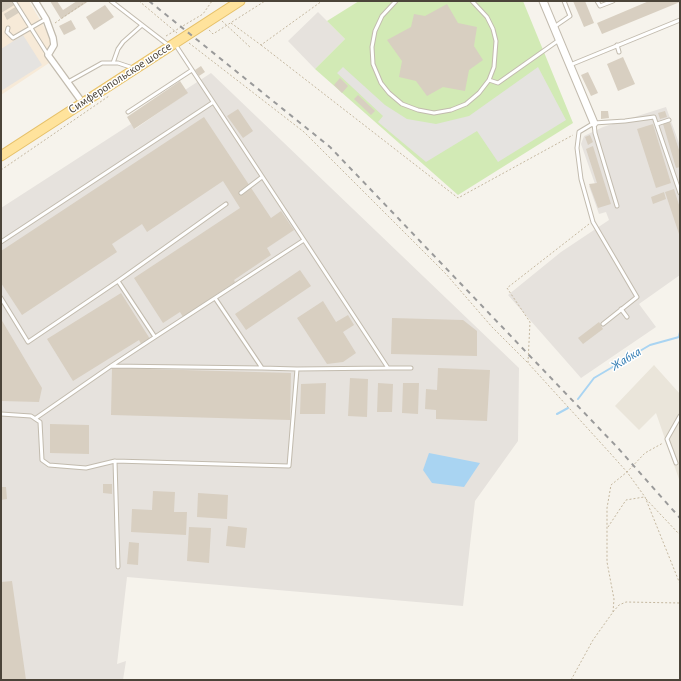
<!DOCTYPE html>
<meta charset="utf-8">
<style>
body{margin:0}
#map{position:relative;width:681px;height:681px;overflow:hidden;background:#f6f3ec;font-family:"Alegreya Sans",sans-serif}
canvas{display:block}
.frame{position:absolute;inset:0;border:2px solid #4b4439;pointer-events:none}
</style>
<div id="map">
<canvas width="681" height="681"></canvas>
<div class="frame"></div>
</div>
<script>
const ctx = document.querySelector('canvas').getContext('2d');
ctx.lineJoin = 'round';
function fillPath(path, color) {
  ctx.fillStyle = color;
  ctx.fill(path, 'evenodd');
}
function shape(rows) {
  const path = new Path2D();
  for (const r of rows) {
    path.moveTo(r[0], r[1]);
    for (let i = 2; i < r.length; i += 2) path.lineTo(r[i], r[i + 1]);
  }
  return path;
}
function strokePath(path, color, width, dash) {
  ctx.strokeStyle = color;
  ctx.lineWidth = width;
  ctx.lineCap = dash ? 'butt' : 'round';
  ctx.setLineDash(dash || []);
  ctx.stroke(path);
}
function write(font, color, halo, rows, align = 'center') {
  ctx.font = font + ' "Alegreya Sans",sans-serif';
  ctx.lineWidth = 3;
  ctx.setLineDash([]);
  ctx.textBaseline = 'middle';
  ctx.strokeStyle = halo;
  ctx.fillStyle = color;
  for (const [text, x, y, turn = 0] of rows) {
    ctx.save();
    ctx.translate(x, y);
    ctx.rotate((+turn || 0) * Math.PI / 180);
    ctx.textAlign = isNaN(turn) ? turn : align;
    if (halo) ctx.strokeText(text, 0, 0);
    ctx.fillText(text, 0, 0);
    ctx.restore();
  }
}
fillPath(shape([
 [654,365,680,394,680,482,656,413,639,430,615,406]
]), '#eae5da');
fillPath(shape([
 [1,1,29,1,53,42,49,63,1,95]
]), '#f7ead8');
fillPath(shape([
 [318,12,345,39,315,69,288,41],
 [211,73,519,368,518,441,475,501,463,606,127,577,117,664,126,661,123,680,1,680,1,208,131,124,135,129,187,93,185,90],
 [666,107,680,146,680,275,639,304,656,327,581,378,508,295,561,252,609,220,606,212,599,214,589,186,595,184,581,144,584,136,603,127]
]), '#e6e2dd');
fillPath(shape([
 [359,1,523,1,573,123,458,195,315,69,345,39,327,21]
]), '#d2eab5');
fillPath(shape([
 [23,35,42,65,1,91,1,49],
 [343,67,385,105,407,119,436,124,469,116,538,67,566,120,498,162,477,131,426,162,378,122,383,116,337,73]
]), '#e5e3e0');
fillPath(shape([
 [429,453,480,463,464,487,432,483,423,470]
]), '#a9d4f2');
strokePath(shape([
 [578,399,594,378,650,345,679,337,680,332],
 [557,414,568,408]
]), '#a9d4f2', 2);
fillPath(shape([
 [1,1,14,1,16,4,1,13],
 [50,1,57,1,63,10,77,1,89,1,61,19],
 [573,1,585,1,594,23,584,27],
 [649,1,680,2,602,34,597,23],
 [447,4,458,23,477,27,474,46,483,60,469,70,465,91,443,87,427,96,416,81,399,77,402,61,387,40,411,27,414,14,425,16],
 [105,5,114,17,94,30,86,17],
 [17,6,20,12,7,20,4,14],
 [71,20,76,29,64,35,59,26],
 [623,57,635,84,618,91,607,64],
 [201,66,205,72,199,76,195,70],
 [588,72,598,93,591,96,581,75],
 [340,78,348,86,342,93,334,85],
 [180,81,188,93,134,129,127,117],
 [358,95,375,111,371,115,354,99],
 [238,109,253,131,243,138,227,116],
 [601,111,608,111,609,118,601,119],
 [665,111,667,117,660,119,658,113],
 [204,117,271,218,281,211,294,230,267,248,271,255,234,280,235,282,183,317,180,312,163,323,134,278,240,208,223,181,147,232,142,224,112,244,117,252,22,315,1,283,1,251],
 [670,122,680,153,680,167,676,168,663,124],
 [653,124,671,183,656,188,637,129],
 [590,135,593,142,588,145,585,137],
 [593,146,611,204,598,208,589,184,597,183,586,149],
 [674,189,680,208,680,237,665,192],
 [664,192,666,199,653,204,651,197],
 [300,270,311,286,246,330,235,314],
 [121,293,150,339,141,344,139,340,73,381,47,339],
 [323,301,336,322,348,315,354,325,343,332,356,353,343,362,327,364,297,318],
 [392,318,463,320,477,331,477,356,391,354],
 [1,319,42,388,39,402,1,401],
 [599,322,603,329,583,344,578,338],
 [112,368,291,373,290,420,111,415],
 [438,368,490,370,487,421,436,419,436,410,425,409,426,389,437,390],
 [350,378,368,379,367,417,348,416],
 [326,383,325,414,300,414,301,384],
 [378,383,393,384,392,412,377,412],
 [403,383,419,383,418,414,402,413],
 [50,424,89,425,89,454,50,453],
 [103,484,112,484,112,494,103,493],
 [1,487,6,487,7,499,1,500],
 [153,491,175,492,174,512,187,512,186,535,131,532,132,509,152,510],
 [198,493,228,495,227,519,197,517],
 [228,526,247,528,245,548,226,546],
 [189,527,211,528,209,563,187,561],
 [129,542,139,543,138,565,127,564],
 [12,581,26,680,1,680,1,582]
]), '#d8cfc1');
const service = shape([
 [14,1,48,55],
 [111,1,168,45],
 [396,1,382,16,375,31,372,47,373,64,381,83,389,93,402,104,418,110,434,113,451,110,466,104,479,93,489,80,494,67,496,41,493,29,487,17,472,1],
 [597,1,600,6,613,1],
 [554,27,570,16,564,1],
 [8,28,7,32,13,38,46,19],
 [175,44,304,240,155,337,118,281,226,204],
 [617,45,619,52],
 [113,63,118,49,123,42,141,26],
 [570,65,680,20],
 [489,80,498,83,559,40],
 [68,82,102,63,118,63,133,68],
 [128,112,192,70],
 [594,123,595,133,617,206],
 [657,124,669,120],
 [241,193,262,177],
 [1,242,212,103],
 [1,298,28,342,118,281],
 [215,298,262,368,297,369,388,368,304,240],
 [621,309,627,317],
 [603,324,637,297,593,222,581,179,577,148,579,132,594,123,625,121,654,117,680,193],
 [155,337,111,366,262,368],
 [388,368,411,368],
 [1,414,31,416,40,422,42,460,49,465,86,468,115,461],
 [36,418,111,366],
 [676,463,667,439,680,416],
 [118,567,115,461,289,466,297,369]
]);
const minor = shape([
 [35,1,46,19,53,38,54,45,48,55,82,102]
]);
const tertiary = shape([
 [543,1,594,123]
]);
const primary = shape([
 [1,156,240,1]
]);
strokePath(service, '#c2bbae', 5);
strokePath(minor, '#c2bbae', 8);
strokePath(tertiary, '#c2bbae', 9);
strokePath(primary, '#e6c16a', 11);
strokePath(shape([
 [139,1,177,33],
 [222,21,251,48],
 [55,23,87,1],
 [231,23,261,45,322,1],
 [209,30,213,34,265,1],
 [166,36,203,14,212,1],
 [189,43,304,132,446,274,492,327,528,363],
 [261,45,458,198,573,135],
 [1,170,109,96],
 [589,224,507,288,530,322,528,363,610,453,627,472,645,497,680,584],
 [646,499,680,535],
 [608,527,626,500,644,497],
 [613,612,619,605,626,602,680,603],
 [571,680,593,640,613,612,614,599,607,562,607,508,611,485,627,472,645,453,663,443]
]), '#c4b79f', 1, [2, 2]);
strokePath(service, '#fff', 3);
strokePath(minor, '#fff', 5.5);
strokePath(tertiary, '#fff', 7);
strokePath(primary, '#ffe39c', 9);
strokePath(shape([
 [149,1,330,147,617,447,680,518]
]), '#9a9a9a', 2, [5, 5]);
write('12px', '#4b4439', '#fff', [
 ["Симферопольское шоссе",120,78,-33]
]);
write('italic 13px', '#2e7ab2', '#fff', [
 ["Жабка",626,359,-31]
]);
</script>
